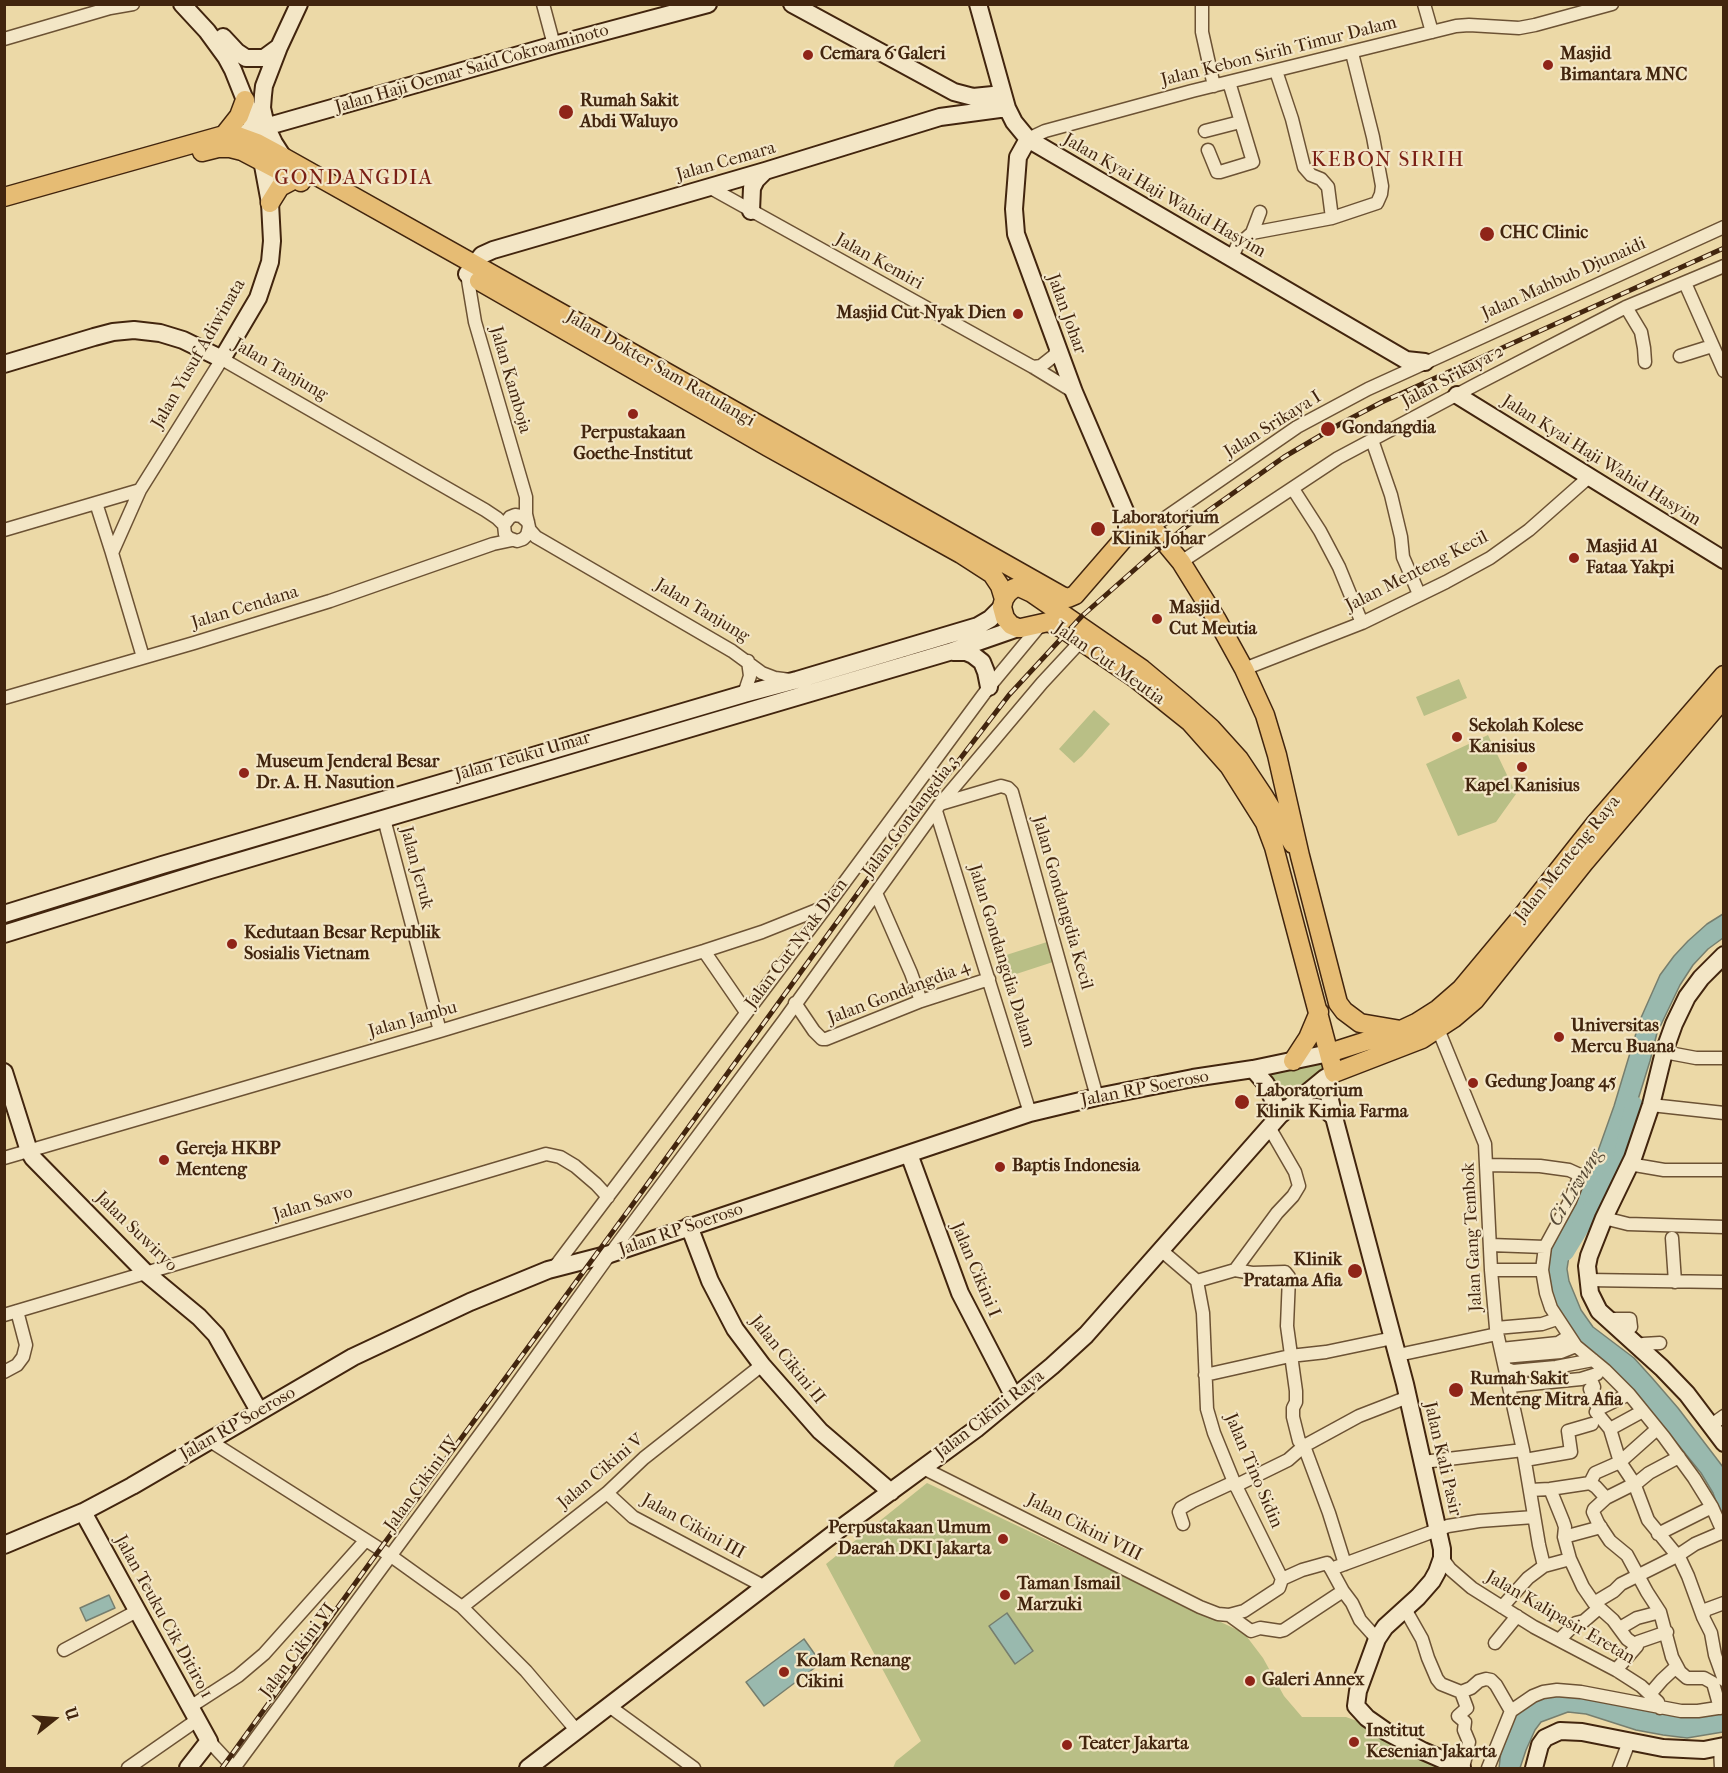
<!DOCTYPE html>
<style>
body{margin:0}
#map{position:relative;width:1728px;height:1773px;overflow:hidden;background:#ecd9a7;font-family:"IM FELL French Canon",serif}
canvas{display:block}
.frame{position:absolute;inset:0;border:6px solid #42250e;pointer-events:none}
.north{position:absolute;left:24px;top:1689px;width:60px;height:60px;-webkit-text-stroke:4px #f3e6c6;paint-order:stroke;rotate:73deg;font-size:16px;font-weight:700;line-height:24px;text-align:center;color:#42250e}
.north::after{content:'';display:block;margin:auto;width:21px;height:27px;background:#42250e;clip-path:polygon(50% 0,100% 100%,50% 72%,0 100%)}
</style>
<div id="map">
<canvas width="1728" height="1773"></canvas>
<div class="frame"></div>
<div class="north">U</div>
</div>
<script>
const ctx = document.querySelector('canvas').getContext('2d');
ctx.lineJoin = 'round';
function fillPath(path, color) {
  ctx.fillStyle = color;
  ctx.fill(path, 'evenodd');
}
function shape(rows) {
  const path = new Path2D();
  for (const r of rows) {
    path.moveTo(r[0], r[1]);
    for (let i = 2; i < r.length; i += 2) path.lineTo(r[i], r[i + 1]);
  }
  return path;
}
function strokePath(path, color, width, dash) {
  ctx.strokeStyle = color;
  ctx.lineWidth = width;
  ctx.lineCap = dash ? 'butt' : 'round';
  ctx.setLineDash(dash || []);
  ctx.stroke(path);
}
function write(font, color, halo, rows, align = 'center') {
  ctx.font = font + ' "IM FELL French Canon",serif';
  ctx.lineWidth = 4.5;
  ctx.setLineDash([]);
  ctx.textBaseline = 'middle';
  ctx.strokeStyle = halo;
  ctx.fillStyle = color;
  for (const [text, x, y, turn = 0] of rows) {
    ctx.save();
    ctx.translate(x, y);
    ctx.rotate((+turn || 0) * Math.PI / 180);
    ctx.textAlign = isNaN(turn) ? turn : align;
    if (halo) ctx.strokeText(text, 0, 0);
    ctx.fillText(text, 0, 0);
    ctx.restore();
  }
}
fillPath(shape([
 [1459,679,1467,698,1424,716,1416,697],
 [1094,710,1110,724,1082,756,1074,763,1059,749],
 [1488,735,1516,794,1496,822,1458,836,1426,764],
 [1047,942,1053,962,1007,977,1000,957],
 [1329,1062,1280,1109,1261,1072,1296,1066],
 [927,1483,1244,1633,1263,1658,1284,1696,1302,1717,1346,1717,1371,1726,1452,1768,893,1768,896,1761,921,1741,826,1564]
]), '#b9bf86');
const water = shape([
 [1723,914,1723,938,1708,949,1693,965,1680,985,1657,1033,1650,1061,1617,1167,1593,1210,1571,1243,1567,1269,1569,1281,1581,1310,1593,1327,1634,1358,1653,1379,1678,1408,1723,1467,1723,1521,1713,1493,1701,1473,1671,1436,1584,1349,1556,1312,1548,1289,1547,1247,1598,1151,1614,1106,1640,1020,1660,975,1674,956,1688,941,1707,924,1723,914],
 [109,1595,115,1608,86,1621,80,1608,109,1595],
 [1007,1613,1033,1651,1015,1664,989,1626,1007,1613],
 [804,1639,821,1663,764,1706,746,1682,804,1639],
 [1556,1692,1671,1712,1723,1709,1723,1732,1687,1738,1663,1735,1636,1730,1586,1714,1568,1712,1541,1722,1535,1730,1526,1750,1520,1768,1499,1768,1502,1742,1510,1722,1519,1710,1526,1703,1556,1692]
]);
fillPath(water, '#99b9ae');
strokePath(water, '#767e6e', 1.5);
strokePath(shape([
 [1565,1252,1622,1159,1634,1105]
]), '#99b9ae', 18);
const street = shape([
 [543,4,554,45],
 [1202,4,1202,32,1214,86],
 [1424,4,1432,32],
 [4,39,110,8,133,4],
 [1276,71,1292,119,1304,167,1311,175,1321,179,1328,187,1332,218],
 [1205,131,1240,122],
 [1028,139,1045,131,1192,91,1456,26,1469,25,1519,28,1535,25,1612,4],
 [1208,150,1217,172,1220,172,1253,162,1229,82],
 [709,187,1033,367,1074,392],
 [1252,233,1260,212],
 [1232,258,1237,246,1252,233,1332,218,1377,203,1381,194,1382,186,1373,137,1352,53],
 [467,274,475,322,526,497,526,514,529,527,527,535,523,539,517,541,509,538,505,534,504,525,510,517,515,515,521,516,528,522],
 [1685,283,1724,371],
 [1626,307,1641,332,1644,348,1645,362],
 [1680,356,1712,346],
 [1033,367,1041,366,1055,355,1057,345],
 [1372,440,1391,495,1401,537,1403,557,1419,594],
 [1293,489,1320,531,1339,567,1362,623],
 [96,503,112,553],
 [1152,527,1297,427,1368,389,1724,227],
 [529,529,536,537,543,541,732,651,762,673,775,678,790,680],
 [4,530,140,490],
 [1181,562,1338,458,1475,385,1626,307,1724,266],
 [143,657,112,553,140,490,222,359,485,510,497,518,504,525],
 [1244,669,1362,623,1446,582,1490,558,1529,530,1589,477],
 [744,694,750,676,748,661],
 [4,698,194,643,330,601,493,544,512,540],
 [940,804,1001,786,1008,788,1012,792,1097,1097],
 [936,811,1030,1113],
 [384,819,440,1031],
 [876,893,911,973,921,1001],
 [704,951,746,1012],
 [795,1003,814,1031,822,1039,826,1039,921,1001,989,979],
 [1438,1029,1485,1144,1491,1270,1496,1328,1523,1450,1539,1545,1544,1566],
 [1664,1052,1696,1058,1724,1058],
 [1651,1105,1724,1113],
 [4,1158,440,1031,704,951,762,932,827,906],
 [1629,1164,1664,1170,1724,1170],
 [1487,1165,1540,1166,1569,1170,1580,1175,1570,1201,1545,1247,1542,1270,1546,1293,1551,1308,1576,1346,1605,1370,1629,1394,1664,1437,1694,1478,1712,1507,1724,1534],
 [1604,1218,1628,1224,1724,1227],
 [1672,1238,1675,1282],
 [1491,1245,1545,1247],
 [554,1268,827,906,989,687,1042,623],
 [1235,1270,1277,1213,1293,1196,1299,1186,1295,1172,1269,1127],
 [1491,1270,1542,1270],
 [1587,1280,1724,1282],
 [1197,1281,1235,1270,1252,1273,1285,1272,1289,1277,1287,1326,1296,1391,1296,1402,1293,1408,1293,1417,1299,1441,1304,1446,1329,1513,1345,1564],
 [4,1315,546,1154,560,1157,575,1166,596,1184,608,1197],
 [1609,1322,1614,1319,1630,1319,1631,1327,1627,1328,1624,1334],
 [1496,1328,1542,1324,1557,1319],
 [1639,1348,1643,1344,1660,1343],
 [1501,1349,1558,1343,1569,1336],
 [1398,1355,1497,1334],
 [1503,1357,1561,1352,1576,1346],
 [1505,1368,1513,1371,1556,1367,1593,1360],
 [4,1372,17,1365,23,1357,26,1345,17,1311],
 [1205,1375,1290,1356,1326,1352,1393,1338],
 [1590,1377,1594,1387,1590,1389,1598,1409,1596,1412,1610,1429,1620,1462,1634,1483,1648,1520,1680,1559,1688,1576,1703,1617,1711,1633,1715,1655,1724,1680],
 [1510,1386,1581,1379,1597,1374],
 [1598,1409,1629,1394],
 [1710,1426,1724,1416],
 [1610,1429,1643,1411],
 [210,1441,391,1556,462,1607,526,1671,577,1731],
 [1525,1460,1571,1452,1568,1431,1592,1424],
 [1423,1462,1523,1450],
 [923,1468,1200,1607,1218,1614,1229,1615,1244,1611,1279,1588,1282,1579,1234,1482,1214,1433,1207,1409,1203,1313,1197,1281,1162,1251],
 [1590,1483,1596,1487,1606,1498,1594,1509,1593,1512,1598,1523,1610,1541,1627,1555,1647,1592,1660,1612,1672,1657,1680,1672,1687,1678,1704,1678,1713,1683,1720,1708],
 [1235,1486,1288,1460,1304,1446,1359,1416,1408,1397],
 [1550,1489,1563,1521,1565,1527,1564,1537,1570,1559,1583,1587,1594,1603,1613,1620,1627,1639,1637,1646],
 [1530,1490,1550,1489,1590,1483,1595,1473,1620,1462,1657,1429],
 [607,1493,633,1517,765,1587],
 [1606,1498,1638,1482,1649,1473,1679,1457],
 [1183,1524,1179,1512,1181,1508,1193,1501,1234,1482],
 [1658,1534,1712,1507],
 [1564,1537,1601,1527],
 [1442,1558,1450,1569,1472,1588,1534,1627,1616,1670,1641,1686,1658,1702,1660,1708],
 [1331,1569,1343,1591],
 [1282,1579,1302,1570,1327,1563,1331,1569,1448,1526,1479,1521,1534,1517],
 [1594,1603,1614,1591,1621,1584,1677,1556,1695,1544,1723,1532],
 [462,1607,607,1493,644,1458,762,1365],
 [1502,1607,1528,1578,1544,1566,1570,1559],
 [1405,1609,1422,1639,1428,1658,1437,1679,1441,1684,1461,1692,1471,1688,1479,1681,1486,1679,1491,1680,1496,1685,1511,1711],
 [1229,1615,1251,1631,1260,1628,1280,1631,1284,1630,1343,1591,1352,1603,1360,1620,1377,1639],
 [1703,1617,1705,1610,1724,1603],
 [1620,1628,1637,1618,1660,1612],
 [1559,1640,1576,1623,1584,1621,1599,1608],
 [1495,1643,1517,1616],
 [64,1650,137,1611],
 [1616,1670,1637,1646,1638,1642,1667,1632],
 [1461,1692,1467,1708,1458,1716,1465,1722,1464,1730,1469,1742,1463,1768],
 [1650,1694,1662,1680,1677,1666],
 [609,1706,694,1768],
 [190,1707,238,1676,264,1654,365,1541],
 [209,1741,234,1768],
 [1720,1747,1721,1768],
 [128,1768,197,1720],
 [234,1768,498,1410,610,1254,785,1019,940,804,1042,683,1081,641],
 [1488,1768,1511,1711,1533,1696,1543,1692,1557,1690,1581,1692,1681,1711,1698,1711,1724,1707],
 [1619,1768,1629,1742]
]);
const secondary = shape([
 [792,4,954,92,973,97,1003,94],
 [978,4,1007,108,1014,122,1028,139,1406,360,1425,362],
 [223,37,237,52,246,58,264,58,279,47],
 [244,133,554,45,708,4],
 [1028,139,1018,157,1014,209,1016,234,1074,392,1125,511,1127,519,1127,535],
 [283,157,274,143,266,126,262,108,263,95,264,86,279,47,299,4],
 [751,211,752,188,756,180,765,171],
 [467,274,482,255,493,250,765,171,940,117,1007,108],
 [4,364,94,337,113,332,134,330,160,333,183,340,222,359,258,298,270,262,272,241,270,203,262,160,245,100,233,70,226,57,207,31,182,4],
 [1457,395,1724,560],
 [953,652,966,652,973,655,982,662,986,672,989,687],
 [4,914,162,865,744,694,797,680,978,626,990,619,1002,607],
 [4,934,210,870,949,652,1018,628],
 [1724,955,1701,978,1687,997,1674,1024,1664,1052,1651,1105,1633,1158,1604,1218,1589,1256,1587,1266,1590,1293,1599,1311,1662,1368,1687,1394,1724,1443],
 [1253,1069,1266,1084,1280,1115],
 [4,1072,29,1151,33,1158,146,1273,199,1317,216,1335,259,1411],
 [1325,1078,1334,1117,1405,1384,1442,1549,1442,1558,1437,1572,1432,1581,1418,1597,1385,1627,1377,1639,1358,1691,1356,1706,1367,1718,1387,1732,1423,1751,1462,1768],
 [1287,1108,1317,1107,1326,1110,1334,1117],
 [909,1154,960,1293,1014,1397],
 [689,1226,710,1281,735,1329,762,1365,820,1431,891,1492],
 [83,1512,209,1741,188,1768],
 [4,1545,83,1512,132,1486,353,1357,470,1302,548,1270,610,1254,1030,1113,1097,1097,1193,1078,1253,1069,1329,1053],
 [528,1768,841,1528,976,1429,1052,1366,1086,1335,1280,1115,1325,1078,1334,1073],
 [1534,1768,1540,1745,1545,1738,1560,1731,1582,1732,1663,1748,1704,1750,1724,1746]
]);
const primary = shape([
 [224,135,239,116,245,100],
 [202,152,218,148,230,148,242,151,301,182],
 [4,197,224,135,235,135,257,143,283,157,595,332,1062,596,1068,598,1075,595,1127,535,1143,526,1152,527,1181,562,1217,620,1244,669,1265,715,1277,755,1300,856,1338,1003,1344,1011,1360,1023,1401,1030],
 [270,203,280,187,295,179],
 [479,281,768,447,961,554,992,574,1000,586,1004,599],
 [1293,844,1263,795,1239,759,1211,728,1184,704,1142,669,1032,593,1019,587,1014,588,1008,593,1004,599,1002,607,1005,618,1011,625,1018,628,1021,628,1048,622,1062,628,1135,678,1190,722,1229,766,1265,823,1274,847,1334,1073,1422,1039,1454,1018,1475,1000,1584,863,1724,698],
 [1329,1053,1401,1030,1416,1023,1438,1009,1461,989,1522,916,1594,825,1724,675],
 [1293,1061,1308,1038,1319,1012]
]);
strokePath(street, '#6c5234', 15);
strokePath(secondary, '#42250e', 20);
strokePath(primary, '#42250e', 21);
strokePath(street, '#f3e6c6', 12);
strokePath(secondary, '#f3e6c6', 16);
strokePath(primary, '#e6bc74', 18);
const rail = shape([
 [222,1768,372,1560,625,1215,871,875,1009,695,1082,616,1150,556,1184,528,1284,457,1340,424,1382,402,1724,248]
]);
strokePath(rail, '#42250e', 5);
strokePath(rail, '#f3e6c6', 3, [9]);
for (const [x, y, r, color] of [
 [808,55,6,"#8f2418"],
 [1548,65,6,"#8f2418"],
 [566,112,8,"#8f2418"],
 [1487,234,8,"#8f2418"],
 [1018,314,6,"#8f2418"],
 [633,414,6,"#8f2418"],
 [1328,429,8,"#8f2418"],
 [1098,529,8,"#8f2418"],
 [1574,558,6,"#8f2418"],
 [1157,619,6,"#8f2418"],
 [1457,737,6,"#8f2418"],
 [1522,767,6,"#8f2418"],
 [244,773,6,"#8f2418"],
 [232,944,6,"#8f2418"],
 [1559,1037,6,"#8f2418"],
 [1473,1083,6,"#8f2418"],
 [1242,1102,8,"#8f2418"],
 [164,1160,6,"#8f2418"],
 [1000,1167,6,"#8f2418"],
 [1355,1271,8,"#8f2418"],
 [1456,1390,8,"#8f2418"],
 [1003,1539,6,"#8f2418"],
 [1005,1595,6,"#8f2418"],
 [784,1672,6,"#8f2418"],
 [1250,1681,6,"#8f2418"],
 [1354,1742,6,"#8f2418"],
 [1067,1745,6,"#8f2418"]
]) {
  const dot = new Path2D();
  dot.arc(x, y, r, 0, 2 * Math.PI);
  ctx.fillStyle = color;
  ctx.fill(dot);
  strokePath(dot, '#f3e6c6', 2);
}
write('18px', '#42250e', '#f3e6c6', [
 ["Jalan Kebon Sirih Timur Dalam",1279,52,-14],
 ["Jalan Haji Oemar Said Cokroaminoto",472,69,-16],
 ["Jalan Cemara",726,162,-16],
 ["Jalan Kyai Haji Wahid Hasyim",1164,196,30],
 ["Jalan Kemiri",879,262,29],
 ["Jalan Mahbub Djunaidi",1564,279,-24],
 ["Jalan Johar",1066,314,70],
 ["Jalan Yusuf Adiwinata",199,354,-60],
 ["Jalan Dokter Sam Ratulangi",660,369,30],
 ["Jalan Tanjung",280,370,30],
 ["Jalan Srikaya 2",1453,377,-28],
 ["Jalan Kamboja",510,380,74],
 ["Jalan Srikaya I",1273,425,-32],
 ["Jalan Kyai Haji Wahid Hasyim",1601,461,32],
 ["Jalan Menteng Kecil",1417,572,-27],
 ["Jalan Cendana",245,608,-17],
 ["Jalan Tanjung",702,611,31],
 ["Jalan Cut Meutia",1109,664,35],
 ["Jalan Teuku Umar",523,757,-16],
 ["Jalan Gondangdia 3",911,817,-53],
 ["Jalan Menteng Raya",1568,859,-51],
 ["Jalan Jeruk",416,868,75],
 ["Jalan Gondangdia Kecil",1062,903,74],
 ["Jalan Cut Nyak Dien",797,944,-53],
 ["Jalan Gondangdia Dalam",1001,956,73],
 ["Jalan Gondangdia 4",899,993,-21],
 ["Jalan Jambu",413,1020,-16],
 ["Jalan RP Soeroso",1145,1089,-11],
 ["Jalan Sawo",313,1204,-17],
 ["Jalan RP Soeroso",681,1230,-19],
 ["Jalan Suwiryo",136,1232,44],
 ["Jalan Gang Tembok",1473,1237,-93],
 ["Jalan Cikini I",975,1270,67],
 ["Jalan Cikini II",787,1360,51],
 ["Jalan Cikini Raya",990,1415,-38],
 ["Jalan RP Soeroso",238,1424,-30],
 ["Jalan Kali Pasir",1442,1459,77],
 ["Jalan Tino Sidin",1253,1471,67],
 ["Jalan Cikini V",601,1472,-40],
 ["Jalan Cikini IV",422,1484,-54],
 ["Jalan Cikini III",693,1527,29],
 ["Jalan Cikini VIII",1084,1528,27],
 ["Jalan Teuku Cik Ditiro 1",163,1617,61],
 ["Jalan Kalipasir Eretan",1560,1618,30],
 ["Jalan Cikini VI",298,1651,-53]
]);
write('bold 18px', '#42250e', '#f3e6c6', [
 ["Cemara 6 Galeri",820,55],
 ["Masjid",1560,55],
 ["Bimantara MNC",1560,76],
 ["Rumah Sakit",580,102],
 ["Abdi Waluyo",580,123],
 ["CHC Clinic",1500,234],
 ["Masjid Cut Nyak Dien",1006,314,"right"],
 ["Gondangdia",1342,429],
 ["Perpustakaan",633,434,"center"],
 ["Goethe-Institut",633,455,"center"],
 ["Laboratorium",1112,519],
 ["Klinik Johar",1112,540],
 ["Masjid Al",1586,548],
 ["Fataa Yakpi",1586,569],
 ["Masjid",1169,609],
 ["Cut Meutia",1169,630],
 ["Sekolah Kolese",1469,727],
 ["Kanisius",1469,748],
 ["Museum Jenderal Besar",256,763],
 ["Dr. A. H. Nasution",256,784],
 ["Kapel Kanisius",1522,787,"center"],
 ["Kedutaan Besar Republik",244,934],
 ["Sosialis Vietnam",244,955],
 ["Universitas",1571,1027],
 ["Mercu Buana",1571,1048],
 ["Gedung Joang 45",1485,1083],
 ["Laboratorium",1256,1092],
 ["Klinik Kimia Farma",1256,1113],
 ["Gereja HKBP",176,1150],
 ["Menteng",176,1171],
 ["Baptis Indonesia",1012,1167],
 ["Klinik",1342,1261,"right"],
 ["Pratama Afia",1342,1282,"right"],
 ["Rumah Sakit",1470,1380],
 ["Menteng Mitra Afia",1470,1401],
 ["Perpustakaan Umum",991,1529,"right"],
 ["Daerah DKI Jakarta",991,1550,"right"],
 ["Taman Ismail",1017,1585],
 ["Marzuki",1017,1606],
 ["Kolam Renang",796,1662],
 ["Cikini",796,1683],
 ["Galeri Annex",1262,1681],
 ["Institut",1366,1732],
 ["Kesenian Jakarta",1366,1753],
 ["Teater Jakarta",1079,1745]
], 'left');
write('italic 20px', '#584a36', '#f3e6c6', [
 ["Ci Liwung",1576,1188,-59]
]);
ctx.letterSpacing = '1.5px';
write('21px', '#7a1f14', '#f3e6c6', [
 ["KEBON SIRIH",1388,161],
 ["GONDANGDIA",354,179]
]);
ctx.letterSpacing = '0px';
</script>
